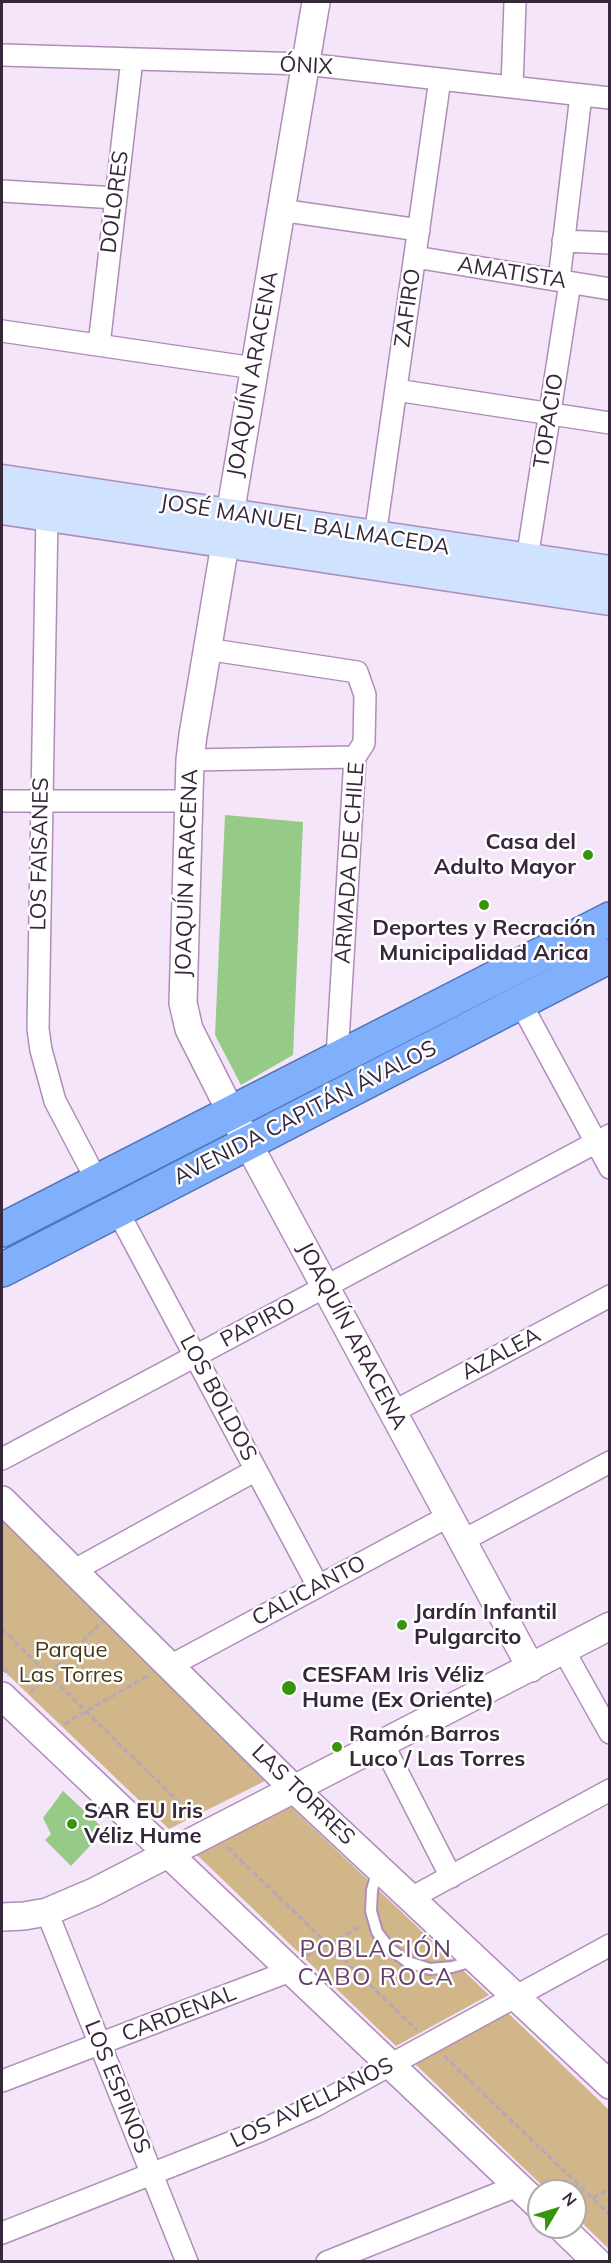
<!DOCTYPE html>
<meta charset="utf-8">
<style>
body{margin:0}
#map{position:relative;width:611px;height:2263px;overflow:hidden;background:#f5e5f9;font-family:Mulish,sans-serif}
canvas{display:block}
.frame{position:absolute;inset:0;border:3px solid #36273a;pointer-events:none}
.north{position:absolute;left:527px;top:2179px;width:60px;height:60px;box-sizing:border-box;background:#fff;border:2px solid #afa9b0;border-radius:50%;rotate:52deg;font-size:16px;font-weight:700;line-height:24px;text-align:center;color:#36273a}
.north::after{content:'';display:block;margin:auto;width:21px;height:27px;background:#39940d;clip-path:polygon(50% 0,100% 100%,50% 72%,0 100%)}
</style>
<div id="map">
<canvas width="611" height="2263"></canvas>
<div class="frame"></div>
<div class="north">N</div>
</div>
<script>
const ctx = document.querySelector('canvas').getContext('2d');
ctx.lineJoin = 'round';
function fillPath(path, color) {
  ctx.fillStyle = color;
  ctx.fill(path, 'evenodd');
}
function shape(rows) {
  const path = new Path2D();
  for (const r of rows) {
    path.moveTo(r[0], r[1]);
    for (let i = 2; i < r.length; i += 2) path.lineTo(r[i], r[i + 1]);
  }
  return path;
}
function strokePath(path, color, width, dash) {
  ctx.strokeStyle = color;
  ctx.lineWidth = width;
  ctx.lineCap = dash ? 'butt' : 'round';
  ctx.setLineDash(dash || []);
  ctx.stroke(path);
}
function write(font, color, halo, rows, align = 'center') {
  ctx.font = font + ' Mulish,sans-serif';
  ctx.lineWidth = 5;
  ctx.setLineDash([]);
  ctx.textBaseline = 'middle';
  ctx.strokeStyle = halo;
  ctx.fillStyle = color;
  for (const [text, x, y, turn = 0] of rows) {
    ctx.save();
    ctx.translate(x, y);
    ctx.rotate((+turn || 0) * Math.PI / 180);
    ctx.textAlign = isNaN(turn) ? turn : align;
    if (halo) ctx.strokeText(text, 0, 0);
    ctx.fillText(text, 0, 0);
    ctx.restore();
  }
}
fillPath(shape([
 [2,1519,265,1781,169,1829,2,1669],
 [290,1806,489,1995,396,2046,196,1854],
 [506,2011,609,2110,609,2249,575,2216,575,2191,548,2191,414,2063]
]), '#d1b68a');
fillPath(shape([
 [225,815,303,822,293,1055,241,1085,215,1035],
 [63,1791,105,1830,71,1866,45,1840,51,1834,43,1818]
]), '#96cb87');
const service = shape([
 [378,1869,372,1890,371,1911,377,1932,390,1949,408,1962,430,1969,452,1967,473,1961]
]);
const minor = shape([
 [2,55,305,64,610,98],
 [512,87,515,2],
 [2,191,116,198],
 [280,210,419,230],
 [563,241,610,243],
 [415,257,610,289],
 [559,280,581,95],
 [2,331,254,368],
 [99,345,132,59],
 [396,390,610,423],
 [47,515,38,1029,41,1050,55,1101,97,1181],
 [375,536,440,79],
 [527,559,570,283],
 [206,649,357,672,365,695,364,743,355,757,337,1057],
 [190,760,355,757],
 [2,801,189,801],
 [520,1002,610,1168],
 [117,1210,318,1586],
 [393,1412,610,1296],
 [2,1459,610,1135],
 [462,1541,610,1462],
 [73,1571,256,1470],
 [564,1651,610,1733],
 [170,1666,449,1516],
 [383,1744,451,1877],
 [411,1898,610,1790],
 [47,1912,187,2262],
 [2,2081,290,1971],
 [2,2233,260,2131,315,2106,610,1945],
 [327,2262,517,2186]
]);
const tertiary = shape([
 [316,2,193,735,190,760,183,1003,189,1029,231,1112,531,1668],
 [2,1500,294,1789,610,2085],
 [2,1696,539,2206],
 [2,1917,24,1916,47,1912,94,1892,610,1626],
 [561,2227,597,2262]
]);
const secondary = shape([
 [2,480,610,571],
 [2,509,610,600]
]);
const trunk = shape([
 [2,1230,610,919],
 [2,1270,610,956]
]);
strokePath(service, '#b18cbb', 14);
strokePath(minor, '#b18cbb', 24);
strokePath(tertiary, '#b18cbb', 30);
strokePath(secondary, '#b18cbb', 33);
strokePath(trunk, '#5174b8', 36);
strokePath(shape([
 [2,1629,191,1814],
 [2,1668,9,1675],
 [31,1692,99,1625],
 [64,1724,149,1675],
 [227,1847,417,2030],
 [306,1956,361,1926],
 [444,2056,610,2215],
 [593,2198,610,2189]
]), '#b6a7ba', 3, [6, 3]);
strokePath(service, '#fff', 10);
strokePath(minor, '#fff', 21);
strokePath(tertiary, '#fff', 27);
strokePath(secondary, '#cfe2fe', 30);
strokePath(trunk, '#80b0fc', 33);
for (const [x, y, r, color] of [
 [588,855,6,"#39940d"],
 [484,905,6,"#39940d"],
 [402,1625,6,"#39940d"],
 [289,1688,8,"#39940d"],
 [337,1747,6,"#39940d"],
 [72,1824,6,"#39940d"]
]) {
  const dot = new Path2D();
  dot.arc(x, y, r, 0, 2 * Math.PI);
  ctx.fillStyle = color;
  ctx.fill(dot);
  strokePath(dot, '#fff', 2);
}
write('22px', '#36273a', '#fff', [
 ["ÓNIX",306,66,3],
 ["DOLORES",115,202,-83],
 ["AMATISTA",512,273,9],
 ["ZAFIRO",408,308,-82],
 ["JOAQUÍN ARACENA",253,374,-80],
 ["TOPACIO",549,421,-81],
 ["JOSÉ MANUEL BALMACEDA",305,525,9],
 ["LOS FAISANES",40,854,-89],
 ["ARMADA DE CHILE",350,863,-86],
 ["JOAQUÍN ARACENA",187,873,-88],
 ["AVENIDA CAPITÁN ÁVALOS",305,1113,-27],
 ["PAPIRO",258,1323,-28],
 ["JOAQUÍN ARACENA",352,1336,62],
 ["AZALEA",501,1354,-28],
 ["LOS BOLDOS",218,1398,62],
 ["CALICANTO",309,1591,-28],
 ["LAS TORRES",303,1795,44],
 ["CARDENAL",179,2014,-21],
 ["LOS ESPINOS",117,2087,68],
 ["LOS AVELLANOS",312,2103,-26]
]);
write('bold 22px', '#36273a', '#fff', [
 ["Casa del",576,842,"right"],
 ["Adulto Mayor",576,867,"right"],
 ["Deportes y Recración",484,928,"center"],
 ["Municipalidad Arica",484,953,"center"],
 ["Jardín Infantil",414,1612],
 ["Pulgarcito",414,1637],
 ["CESFAM Iris Véliz",302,1675],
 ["Hume (Ex Oriente)",302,1700],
 ["Ramón Barros",349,1734],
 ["Luco / Las Torres",349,1759],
 ["SAR EU Iris",84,1811],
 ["Véliz Hume",84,1836]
], 'left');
write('22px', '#4a3715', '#fff', [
 ["Parque",71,1650],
 ["Las Torres",71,1675]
]);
ctx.letterSpacing = '1.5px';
write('24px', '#63416c', '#fff', [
 ["POBLACIÓN",376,1950],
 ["CABO ROCA",376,1978]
]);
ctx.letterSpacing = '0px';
</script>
